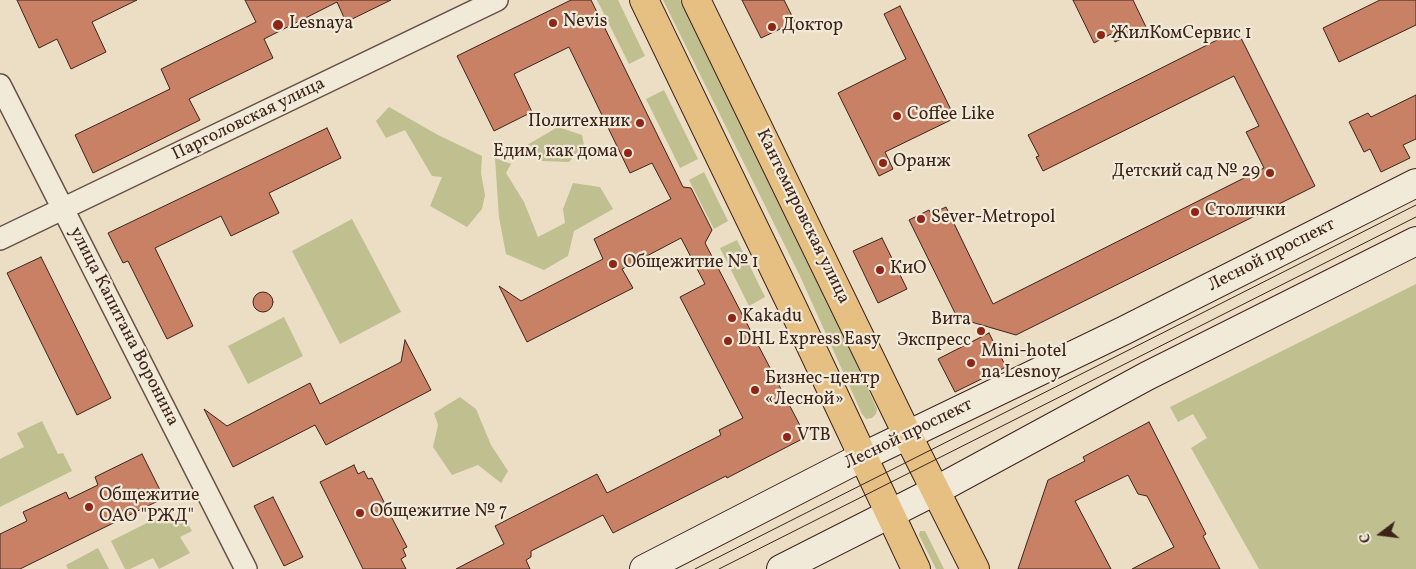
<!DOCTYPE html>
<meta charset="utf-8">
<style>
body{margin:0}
#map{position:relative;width:1416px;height:569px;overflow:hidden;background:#ebdec5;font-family:Vollkorn,serif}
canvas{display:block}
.north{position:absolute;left:1356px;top:509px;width:50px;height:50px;-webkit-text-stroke:4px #f2ead9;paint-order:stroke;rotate:255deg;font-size:14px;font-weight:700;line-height:20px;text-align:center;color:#3d241b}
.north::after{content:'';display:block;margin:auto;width:18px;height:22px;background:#3d241b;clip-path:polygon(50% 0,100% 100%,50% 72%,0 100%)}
</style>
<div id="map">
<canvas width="1416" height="569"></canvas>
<div class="north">С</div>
</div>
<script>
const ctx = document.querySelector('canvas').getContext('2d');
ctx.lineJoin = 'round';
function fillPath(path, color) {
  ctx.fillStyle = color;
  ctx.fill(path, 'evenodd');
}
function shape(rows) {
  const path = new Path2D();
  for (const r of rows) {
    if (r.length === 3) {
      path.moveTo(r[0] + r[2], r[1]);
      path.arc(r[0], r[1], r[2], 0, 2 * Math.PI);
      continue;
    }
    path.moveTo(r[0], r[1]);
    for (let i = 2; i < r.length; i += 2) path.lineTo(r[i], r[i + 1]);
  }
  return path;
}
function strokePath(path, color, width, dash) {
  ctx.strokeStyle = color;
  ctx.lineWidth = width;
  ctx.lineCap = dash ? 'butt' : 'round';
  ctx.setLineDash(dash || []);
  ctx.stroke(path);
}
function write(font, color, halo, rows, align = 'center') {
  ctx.font = font + ' Vollkorn,serif';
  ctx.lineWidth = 4.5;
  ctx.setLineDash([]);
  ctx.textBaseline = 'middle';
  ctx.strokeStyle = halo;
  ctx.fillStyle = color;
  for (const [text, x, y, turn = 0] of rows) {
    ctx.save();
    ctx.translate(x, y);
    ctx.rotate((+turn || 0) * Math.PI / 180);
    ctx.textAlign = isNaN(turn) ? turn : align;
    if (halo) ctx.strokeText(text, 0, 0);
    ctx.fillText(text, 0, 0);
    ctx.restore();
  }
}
fillPath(shape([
 [597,0,618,0,645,56,629,64],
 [663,0,680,0,812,267,877,409,876,414,872,418,866,419,862,414,799,274],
 [664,90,698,159,680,168,646,99],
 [389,107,438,135,482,156,481,173,485,195,482,209,467,227,430,206,442,177,432,176,405,130,386,138,376,121],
 [558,127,582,135,584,145,569,162,542,161,527,145],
 [495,158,511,164,506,173,524,202,538,237,565,223,563,209,573,183,600,187,613,209,574,231,568,256,544,270,506,254,499,217],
 [704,172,728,221,714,229,689,180],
 [352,219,401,312,340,344,292,251],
 [737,240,765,297,749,306,720,248],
 [1416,284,1416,569,1259,569,1191,448,1207,438,1193,414,1178,422,1170,407],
 [284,317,303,356,248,384,228,346],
 [460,397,476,409,491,445,508,471,501,483,478,465,452,475,433,447,438,425,434,413],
 [42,421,58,454,63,453,72,471,0,507,0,459,24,447,17,433],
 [169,512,173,520,183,515,192,531,180,537,190,553,159,569,153,558,130,569,125,569,111,541],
 [920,531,925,531,944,569,936,569,919,535],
 [98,548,109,569,68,569,66,565]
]), '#c0bf8f');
const building = shape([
 [17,0,137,0,92,22,106,52,71,69,57,39,39,48,17,0],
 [245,0,391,0,346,22,337,2,264,39,273,58,189,99,200,120,93,173,75,135,170,89,161,69,256,22,245,0],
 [571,0,591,0,683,187,691,188,712,230,705,243,806,437,727,478,726,476,613,533,603,515,531,551,531,557,526,560,530,569,456,569,504,544,495,526,597,474,607,493,721,435,719,430,743,418,680,297,705,284,681,238,622,269,633,288,527,342,499,286,521,301,603,259,594,239,671,199,652,163,630,173,569,47,514,74,532,112,494,131,457,56,571,0],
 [742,0,784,0,795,22,761,38,742,0],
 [1073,0,1133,0,1146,27,1115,42,1111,34,1094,43,1073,0],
 [1380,0,1416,0,1416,25,1339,62,1323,28,1380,0],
 [900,6,955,118,885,152,893,169,879,176,838,93,906,59,884,14,900,6],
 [1237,30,1315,186,1016,335,961,319,956,315,909,220,929,210,931,214,946,207,993,304,1264,168,1246,132,1259,126,1234,76,1043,171,1036,157,1039,156,1028,135,1237,30],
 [1416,95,1416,139,1403,145,1410,158,1381,172,1370,149,1364,152,1349,122,1368,113,1371,117,1416,95],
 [327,128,341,158,269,193,279,213,231,236,221,216,155,248,193,326,167,339,128,261,123,263,108,233,327,128],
 [882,238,907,289,878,303,853,251,882,238],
 [41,257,111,398,77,415,7,273,41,257],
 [263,302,10],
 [989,333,1006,367,955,392,938,359,989,333],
 [405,340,431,390,326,445,315,425,233,467,204,409,227,426,310,383,320,404,401,362,405,340],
 [1149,422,1206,534,1203,536,1220,569,1132,569,1174,547,1147,496,1138,494,1128,475,1075,501,1111,569,1018,569,1048,480,1085,461,1083,457,1149,422],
 [142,454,164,498,20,569,0,569,0,534,27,521,23,512,66,492,69,499,98,485,95,477,142,454],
 [354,465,358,474,364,471,368,479,372,478,393,520,407,547,403,549,406,556,401,559,406,569,363,569,320,482,354,465],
 [273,497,303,557,284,566,254,506,273,497]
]);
fillPath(building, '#c88165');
strokePath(building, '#3d241b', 1);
const street = shape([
 [0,85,246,569],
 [0,239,497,0]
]);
const secondary = shape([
 [644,569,862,457,1123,331,1416,183],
 [781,569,935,491,1147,376,1416,241]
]);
const primary = shape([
 [644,0,791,304,916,569],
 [696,0,908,436,975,569]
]);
strokePath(street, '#685246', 24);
strokePath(secondary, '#3d241b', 30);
strokePath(primary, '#3d241b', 30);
strokePath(street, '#f2ead9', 21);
strokePath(secondary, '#f2ead9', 28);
strokePath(primary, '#e6bf82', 28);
strokePath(shape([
 [695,569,1416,205],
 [719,569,1416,217]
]), '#3d241b', 1);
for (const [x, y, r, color] of [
 [553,23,5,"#8f2418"],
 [278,25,6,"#8f2418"],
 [772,27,5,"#8f2418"],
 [1101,35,5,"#8f2418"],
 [897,116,5,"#8f2418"],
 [640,123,5,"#8f2418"],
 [628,153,5,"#8f2418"],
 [883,163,5,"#8f2418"],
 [1270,173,5,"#8f2418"],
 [1195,212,5,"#8f2418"],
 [921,219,5,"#8f2418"],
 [613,264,5,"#8f2418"],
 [880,270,5,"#8f2418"],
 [732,318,5,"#8f2418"],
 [981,331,5,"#8f2418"],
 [728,341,5,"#8f2418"],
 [971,363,5,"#8f2418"],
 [755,390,5,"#8f2418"],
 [787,437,5,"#8f2418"],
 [89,507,5,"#8f2418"],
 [360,513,5,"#8f2418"]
]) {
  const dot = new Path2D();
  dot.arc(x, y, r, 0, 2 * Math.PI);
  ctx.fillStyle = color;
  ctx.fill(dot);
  strokePath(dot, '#f2ead9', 2);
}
write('18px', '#3d241b', '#f2ead9', [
 ["Nevis",563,23],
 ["Lesnaya",289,25],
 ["Доктор",782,27],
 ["ЖилКомСервис 1",1111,35],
 ["Coffee Like",907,116],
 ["Политехник",630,123,"right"],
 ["Едим, как дома",618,153,"right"],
 ["Оранж",893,163],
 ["Детский сад № 29",1260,173,"right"],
 ["Столички",1205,212],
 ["Sever-Metropol",931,219],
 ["Общежитие № 1",623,264],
 ["КиО",890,270],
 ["Kakadu",742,318],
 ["Вита",971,321,"right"],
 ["Экспресс",971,342,"right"],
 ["DHL Express Easy",738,341],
 ["Mini-hotel",981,353],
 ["na Lesnoy",981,374],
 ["Бизнес-центр",765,380],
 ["«Лесной»",765,401],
 ["VTB",797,437],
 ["Общежитие",99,497],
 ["ОАО \"РЖД\"",99,518],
 ["Общежитие № 7",370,513]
], 'left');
write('18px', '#3d241b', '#f2ead9', [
 ["Парголовская улица",249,120,-26],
 ["Кантемировская улица",802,217,64],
 ["Лесной проспект",1272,256,-27],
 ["улица Капитана Воронина",123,327,63],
 ["Лесной проспект",909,435,-26]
]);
</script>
